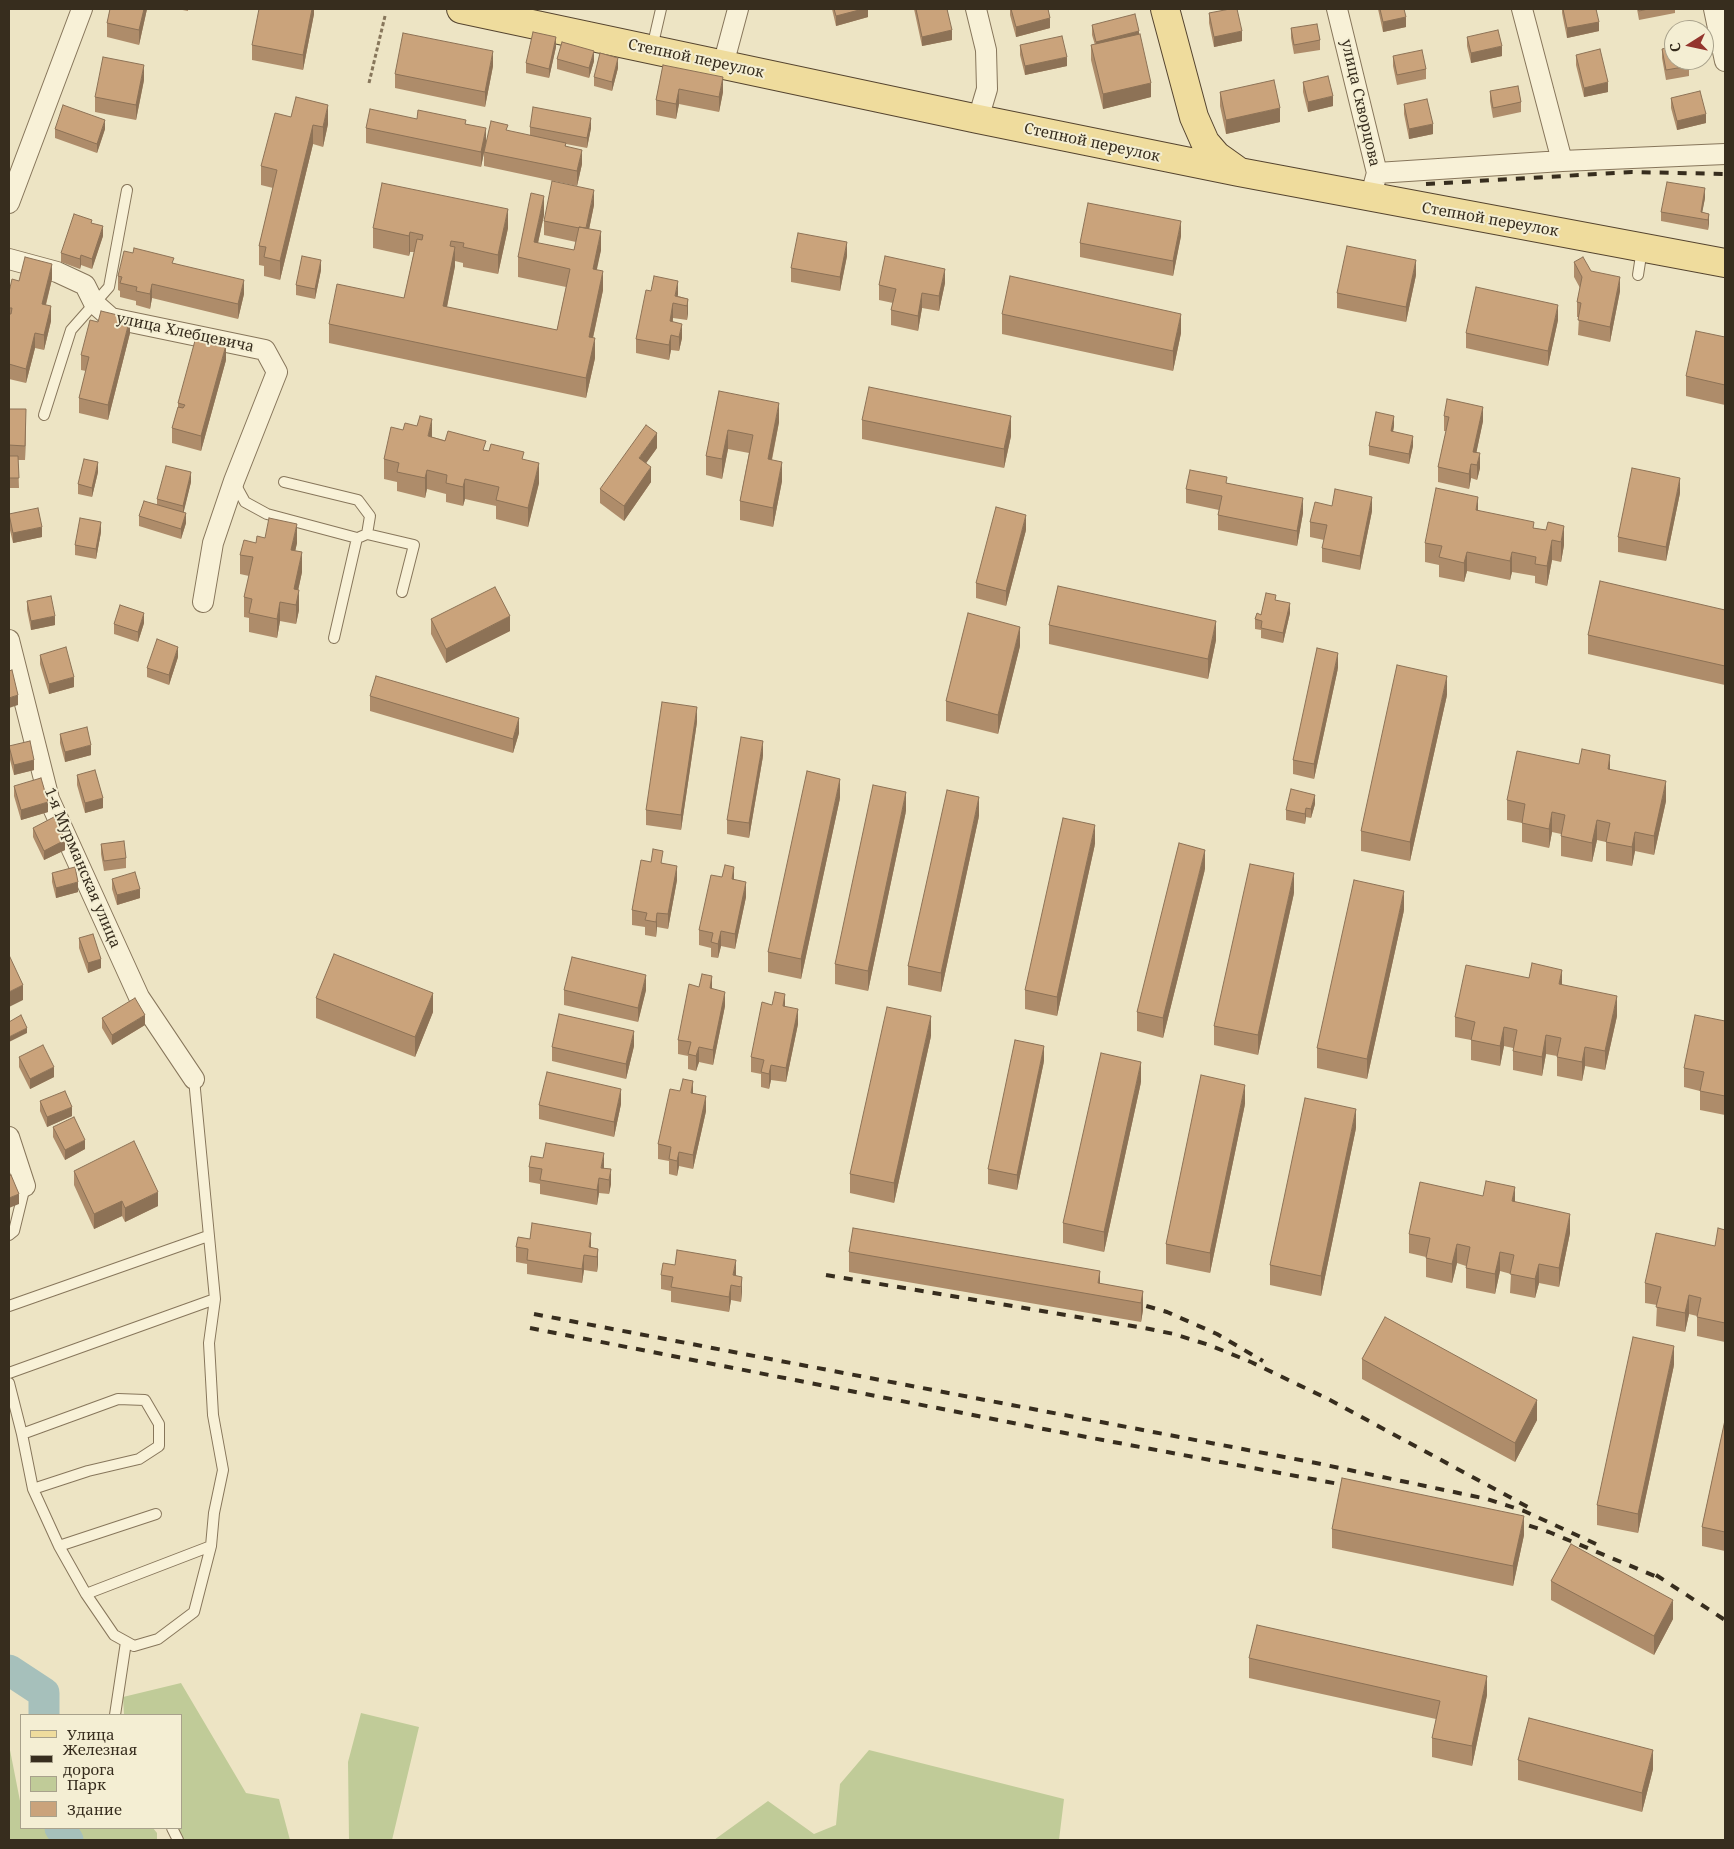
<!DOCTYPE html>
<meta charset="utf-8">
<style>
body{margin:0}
#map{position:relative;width:1734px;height:1849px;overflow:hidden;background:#ede4c4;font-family:"Noto Serif",serif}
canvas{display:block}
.frame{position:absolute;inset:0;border:10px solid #372d1e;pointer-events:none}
.legend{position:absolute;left:20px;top:1714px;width:162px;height:115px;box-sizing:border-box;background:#f4eed3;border:1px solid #a8a18b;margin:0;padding:6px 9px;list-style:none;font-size:15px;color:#372d1e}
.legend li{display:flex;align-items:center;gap:10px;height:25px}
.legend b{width:25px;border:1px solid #a8a18b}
.north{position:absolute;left:1664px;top:20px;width:50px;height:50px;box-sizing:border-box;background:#f4eed3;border:1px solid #a8a18b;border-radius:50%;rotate:260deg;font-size:14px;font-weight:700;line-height:20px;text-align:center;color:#372d1e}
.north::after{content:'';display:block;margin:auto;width:18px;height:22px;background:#94352d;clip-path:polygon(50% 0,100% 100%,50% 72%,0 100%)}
</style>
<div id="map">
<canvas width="1734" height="1849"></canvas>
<div class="frame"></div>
<ul class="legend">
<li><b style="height:6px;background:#efdc9d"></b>Улица</li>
<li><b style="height:6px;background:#372d1e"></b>Железная дорога</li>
<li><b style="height:14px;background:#c0cb98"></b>Парк</li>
<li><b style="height:14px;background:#caa37b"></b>Здание</li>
</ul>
<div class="north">С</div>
</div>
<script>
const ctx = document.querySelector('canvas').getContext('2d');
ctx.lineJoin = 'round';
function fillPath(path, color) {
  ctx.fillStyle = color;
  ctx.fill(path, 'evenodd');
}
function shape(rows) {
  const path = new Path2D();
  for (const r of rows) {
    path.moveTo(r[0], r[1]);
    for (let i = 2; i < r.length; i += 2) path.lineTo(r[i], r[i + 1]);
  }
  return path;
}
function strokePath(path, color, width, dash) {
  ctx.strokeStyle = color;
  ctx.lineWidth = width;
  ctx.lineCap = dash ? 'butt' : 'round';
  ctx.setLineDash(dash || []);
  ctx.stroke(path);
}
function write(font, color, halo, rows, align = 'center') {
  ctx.font = font + ' "Noto Serif",serif';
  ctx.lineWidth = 4;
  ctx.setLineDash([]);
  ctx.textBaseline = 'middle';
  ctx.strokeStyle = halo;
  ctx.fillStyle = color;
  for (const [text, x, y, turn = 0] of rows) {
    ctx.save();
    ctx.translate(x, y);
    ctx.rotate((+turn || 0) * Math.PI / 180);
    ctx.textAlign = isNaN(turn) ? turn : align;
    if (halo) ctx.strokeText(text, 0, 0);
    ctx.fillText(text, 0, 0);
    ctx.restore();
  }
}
fillPath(shape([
 [181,1683,246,1793,279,1799,290,1840,177,1840,172,1828,181,1828,181,1715,124,1715,123,1697],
 [361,1713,419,1727,392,1840,349,1840,348,1762],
 [9,1745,21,1806,21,1828,153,1828,157,1833,157,1840,9,1840],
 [869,1750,1064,1799,1059,1840,714,1840,768,1801,814,1834,836,1825,840,1784]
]), '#c0cb98');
strokePath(shape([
 [9,1670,44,1693,44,1715],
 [60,1828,68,1840]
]), '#a6c0bb', 31);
const lane = shape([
 [652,48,661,9],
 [1638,275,1642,249],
 [44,415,71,330,109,287,127,190],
 [234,482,245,502,267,514,357,538,334,638],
 [284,482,358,500,370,516,367,534],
 [360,537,367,534,414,545,402,592],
 [9,1235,14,1231,25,1186],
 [9,1306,208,1236],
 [9,1373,215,1299],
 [9,1383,22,1434,33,1489,59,1546,86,1594,114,1635,134,1646,158,1639,194,1612,211,1546,214,1513,223,1470,213,1415,209,1343,215,1299,194,1079],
 [22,1434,118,1399,145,1400,159,1424,159,1446,139,1459,88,1471,33,1489],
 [59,1546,156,1514],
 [86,1594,211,1546],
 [115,1715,126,1642],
 [172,1828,178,1840]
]);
const street = shape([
 [976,9,986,50,987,89,978,119],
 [1337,9,1377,173,1374,184],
 [1522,9,1562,161],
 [1714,9,1725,61],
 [723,65,738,9],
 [1377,173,1562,161,1725,154],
 [9,203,82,9],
 [9,259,57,272,85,285,94,303,111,318,265,350,277,372,234,481,213,543,203,602],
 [9,640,49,799,139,997,194,1079],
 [9,1137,25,1186]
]);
const primary = shape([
 [461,9,978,119,1239,172,1725,263],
 [1165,9,1194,117,1205,142,1217,156,1238,171]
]);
strokePath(lane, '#87765b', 12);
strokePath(street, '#87765b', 22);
strokePath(primary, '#55442f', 30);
strokePath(shape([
 [369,83,385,16]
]), '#87765b', 3, [4, 2.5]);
strokePath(lane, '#f8f1d7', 10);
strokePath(street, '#f8f1d7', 20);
strokePath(primary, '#efdc9d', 28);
strokePath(shape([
 [1426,184,1632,172,1725,174],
 [826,1275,1144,1328,1174,1334,1209,1345,1251,1362,1330,1400,1528,1507],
 [1129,1301,1167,1312,1217,1334,1263,1361],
 [534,1314,1316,1463,1487,1499,1524,1511,1596,1544],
 [530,1328,1049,1430,1355,1487],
 [1512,1520,1549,1532,1662,1579],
 [1656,1575,1725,1620]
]), '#372d1e', 4, [9, 9]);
fillPath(shape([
 [110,9,147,9,139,45,107,37,107,23],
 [177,9,188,9,188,11],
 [314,9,314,14,303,70,252,60,252,45],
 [832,9,868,9,868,17,836,26],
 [914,9,947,9,952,40,922,46],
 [1010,9,1048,9,1050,28,1016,37,1010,15],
 [1378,9,1404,9,1406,27,1383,32],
 [1562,9,1596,9,1599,31,1567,38,1562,13],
 [1637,9,1675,9,1675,13,1639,20],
 [1209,13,1242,41,1214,47,1209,23],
 [1092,25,1139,34,1151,97,1103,109,1091,60,1091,45,1095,45,1092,35],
 [1291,28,1320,40,1320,50,1294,54,1291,38],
 [1467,37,1502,56,1471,63,1467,46],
 [1020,45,1067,66,1025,75,1020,55],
 [556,47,549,78,526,73,526,63],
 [1662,49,1689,66,1689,76,1666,80,1662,58],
 [1576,55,1608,92,1584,97,1576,65],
 [1393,56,1426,69,1426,79,1397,85,1393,66],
 [557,59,594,61,589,78,557,69],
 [663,65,723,92,719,112,679,104,676,119,656,115,656,100],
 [493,66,485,107,395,88,395,74],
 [618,68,612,91,594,86,594,77],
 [144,80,136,120,95,112,95,97],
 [1303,82,1333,106,1308,112,1303,92],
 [1490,91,1521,102,1521,112,1493,118,1490,101],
 [1220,92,1280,122,1226,134,1220,106],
 [1671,98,1706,123,1677,130,1671,108],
 [1404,104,1433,134,1409,139,1404,114],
 [291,117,328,124,323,147,313,144,280,280,264,276,264,266,259,265,259,246,273,188,261,185,261,166],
 [417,119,466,124,486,143,481,167,366,143,366,128],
 [530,127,591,128,587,148,566,144,566,146,582,164,577,186,484,166,484,152,530,135],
 [55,129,105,129,97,153,55,138],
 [1705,198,1702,212,1709,214,1709,223,1708,230,1661,221,1661,212],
 [594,205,589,229,601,250,596,270,603,290,593,338,595,358,586,398,329,343,329,324,404,298,414,252,410,252,409,256,373,248,373,228,508,228,498,274,463,267,463,263,455,261,455,266,447,307,557,330,566,287,518,277,518,257,544,215,538,243,574,250,576,242,544,235,544,221],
 [103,236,92,269,81,265,80,269,61,262,61,253],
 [1181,236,1173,276,1080,257,1080,243],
 [847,256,840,291,791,282,791,268],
 [1574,262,1591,271,1620,291,1610,342,1578,335,1579,317,1577,317,1577,302,1580,288,1574,277],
 [174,263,244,294,238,319,152,298,150,309,136,305,136,301,120,297,120,291,118,290,118,276],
 [321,270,315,299,296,295,296,285],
 [1416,275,1406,322,1337,308,1337,293],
 [52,279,46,305,51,321,44,350,35,348,26,383,9,379,9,292,19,281],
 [945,283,939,311,922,308,918,331,891,325,891,310,893,303,879,300,879,285],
 [678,296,688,299,688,313,687,320,673,318,673,322,682,338,679,351,671,350,669,360,636,353,636,339],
 [1002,314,1181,333,1173,371,1002,334],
 [1558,320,1548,366,1466,348,1466,333],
 [130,333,108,420,79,413,79,398,86,371,81,370,81,355],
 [1725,337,1725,405,1686,396,1686,376],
 [226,360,201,451,172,443,172,428,178,408,178,403],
 [719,391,779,422,772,460,782,481,773,527,740,520,740,501,749,453,728,449,722,479,706,475,706,456],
 [9,409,26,424,25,460,18,460,19,488,9,488],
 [1444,416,1483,421,1476,453,1480,468,1477,480,1471,478,1469,489,1438,482,1438,467,1446,431,1444,431],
 [862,420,1011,436,1004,468,862,439],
 [1394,426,1393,432,1413,446,1409,464,1369,455,1369,446],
 [432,437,524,460,539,483,528,527,496,519,496,506,465,499,463,506,446,502,446,494,427,489,425,498,397,491,397,482,384,479,384,459],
 [657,448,646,463,651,482,624,521,600,503,600,489],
 [98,472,92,497,78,494,78,484],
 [191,482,183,513,186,523,181,539,139,526,139,516,157,505,157,499],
 [1227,483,1303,513,1297,546,1218,530,1218,515,1219,510,1186,503,1186,489],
 [1680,493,1666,561,1618,552,1618,537],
 [1372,511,1360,570,1322,562,1322,548,1324,540,1310,537,1310,522],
 [1478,511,1534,528,1546,530,1564,545,1561,562,1552,560,1547,586,1535,583,1535,576,1512,572,1510,580,1467,571,1464,582,1439,577,1439,565,1425,562,1425,543],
 [9,514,42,537,13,543,9,526],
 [1026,530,1006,606,976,598,976,583],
 [101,532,96,559,75,555,75,545],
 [256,543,297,543,295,551,302,572,298,590,299,610,296,624,280,621,277,638,249,632,249,618,244,617,244,597,249,576,240,574,240,555],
 [1276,600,1290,613,1283,643,1261,638,1261,630,1255,629,1255,619],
 [27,601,55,625,31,630,27,610],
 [1725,610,1725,685,1588,654,1588,635],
 [431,619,510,631,446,663,431,634],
 [144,623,138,642,114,634,114,624],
 [1049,625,1216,640,1208,679,1049,644],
 [1020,646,998,734,946,721,946,701],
 [40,655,74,687,49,694,40,664],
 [178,657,169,685,147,677,147,668],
 [1338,668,1314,779,1293,774,1293,760],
 [1447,695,1410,861,1361,851,1361,831],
 [370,696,519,733,513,753,370,711],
 [697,722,681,830,646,825,646,810],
 [60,734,91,755,65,762,60,743],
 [9,746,34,770,14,775,9,756],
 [763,756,749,838,727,834,727,820],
 [1579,764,1610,769,1666,801,1654,855,1635,851,1632,866,1606,861,1606,842,1597,840,1592,862,1561,856,1561,834,1552,832,1549,848,1522,842,1522,823,1507,820,1507,800],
 [77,775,103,808,85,813,77,785],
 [14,786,48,812,21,820,14,796],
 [840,798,801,979,768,972,768,952],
 [1315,804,1311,818,1306,817,1305,824,1286,820,1286,810],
 [906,811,868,991,835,984,835,964],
 [979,816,941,992,908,985,908,966],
 [33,828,65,850,44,860,33,837],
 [101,844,126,858,126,868,104,871,101,854],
 [1095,844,1057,1016,1025,1009,1025,990],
 [651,862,663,863,677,880,668,929,657,927,656,937,645,935,645,927,632,925,632,910],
 [1205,869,1163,1038,1137,1031,1137,1012],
 [52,873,78,892,56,898,52,882],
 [112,879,140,898,117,905,112,889],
 [734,880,746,897,735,949,721,946,718,958,711,957,711,948,699,945,699,930],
 [1294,893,1258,1055,1214,1045,1214,1026],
 [1404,910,1367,1079,1317,1068,1317,1048],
 [79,938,101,968,88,973,79,948],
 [1529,978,1562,985,1617,1016,1605,1070,1585,1066,1582,1081,1557,1076,1557,1056,1546,1054,1542,1076,1513,1070,1513,1048,1504,1046,1500,1066,1471,1060,1471,1040,1455,1037,1455,1017],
 [712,989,725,1006,713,1065,699,1062,696,1071,688,1069,688,1056,678,1054,678,1040],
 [564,990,646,990,638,1022,564,1005],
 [316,998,433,1012,415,1057,316,1018],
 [785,1007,798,1024,786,1082,771,1080,769,1089,761,1087,761,1074,751,1072,751,1057],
 [102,1018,145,1025,112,1045,102,1028],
 [1725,1021,1725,1115,1700,1110,1700,1091,1684,1087,1684,1068],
 [931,1036,894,1203,850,1193,850,1174],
 [634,1046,626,1079,552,1061,552,1047],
 [19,1057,54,1077,30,1089,19,1067],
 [1044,1061,1017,1190,988,1184,988,1169],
 [1141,1082,1104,1252,1063,1243,1063,1223],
 [693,1094,706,1111,693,1169,679,1166,677,1176,669,1174,669,1161,658,1159,658,1144],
 [40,1101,72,1116,47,1127,40,1111],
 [621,1104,614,1137,539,1119,539,1105],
 [1245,1104,1210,1273,1166,1264,1166,1244],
 [53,1127,85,1149,65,1160,53,1137],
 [1356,1128,1321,1296,1270,1285,1270,1265],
 [529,1167,604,1168,611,1184,609,1194,599,1193,597,1205,540,1194,540,1184,529,1182],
 [74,1171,158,1206,125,1222,122,1216,94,1229,74,1185],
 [1483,1196,1515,1202,1570,1233,1559,1287,1539,1283,1535,1298,1510,1293,1511,1274,1500,1271,1495,1294,1466,1288,1466,1266,1457,1263,1452,1283,1426,1277,1426,1257,1409,1253,1409,1234],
 [1725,1230,1725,1342,1697,1336,1697,1316,1689,1314,1685,1332,1656,1326,1657,1305,1645,1303,1645,1283,1715,1246],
 [516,1247,591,1248,598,1249,598,1264,597,1272,584,1270,582,1283,527,1274,527,1264,516,1262],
 [849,1252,1100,1284,1143,1291,1143,1310,1141,1322,849,1272],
 [661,1275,736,1275,742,1291,741,1302,731,1300,729,1312,671,1302,671,1291,661,1289],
 [1362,1359,1537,1420,1515,1462,1362,1379],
 [1674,1365,1638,1533,1597,1525,1597,1505],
 [1725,1420,1725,1551,1702,1546,1702,1527],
 [1332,1529,1524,1535,1513,1586,1332,1548],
 [1551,1581,1673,1619,1654,1655,1551,1600],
 [1249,1658,1487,1695,1472,1766,1432,1757,1432,1738,1436,1719,1249,1678],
 [1518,1760,1653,1769,1642,1812,1518,1780]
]), '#ae8c6a');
fillPath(shape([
 [144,9,147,9,139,45,139,30],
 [312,9,314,9,314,14,303,70,303,55],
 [863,9,868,9,868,17,836,26,836,16],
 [1406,17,1406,27,1383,32,1383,22],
 [1050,18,1050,28,1016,37,1016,27],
 [1599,22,1599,31,1567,38,1567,28],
 [952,30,952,40,922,46,922,37],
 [1139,31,1139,41,1096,52,1096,42],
 [1242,31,1242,41,1214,47,1214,37],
 [556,37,556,47,549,78,549,69],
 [1502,46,1502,56,1471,63,1471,53],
 [493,51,493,66,485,107,485,92],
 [594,51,594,61,589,78,589,68],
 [1067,57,1067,66,1025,75,1025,66],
 [618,58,618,68,612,91,612,82],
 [144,65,144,80,136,120,136,105],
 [723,77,723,92,719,112,719,97],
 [1608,82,1608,92,1584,97,1584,88],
 [1151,83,1151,97,1103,109,1103,94],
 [679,89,679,104,676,119,676,104],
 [1333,96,1333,106,1308,112,1308,102],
 [328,105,328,124,323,147,323,127],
 [1280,108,1280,122,1226,134,1226,120],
 [1706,114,1706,123,1677,130,1677,121],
 [591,118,591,128,587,148,587,138],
 [105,120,105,129,97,153,97,144],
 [1433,124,1433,134,1409,139,1409,129],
 [313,125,313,144,280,280,280,261],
 [486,128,486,143,481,167,481,152],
 [582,150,582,164,577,186,577,171],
 [1705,188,1705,198,1701,219,1701,212],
 [594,190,594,205,586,244,586,230],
 [544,196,544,215,534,261,534,242],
 [508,209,508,228,498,274,498,255],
 [1709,214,1709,223,1708,230,1708,220],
 [1181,221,1181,236,1173,276,1173,261],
 [103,226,103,236,92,269,92,259],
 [601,231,601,250,593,288,593,269],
 [410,232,410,252,409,256,409,236],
 [847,242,847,256,840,291,840,277],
 [455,247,455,266,443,326,443,306],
 [81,255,81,265,80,269,80,259],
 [321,260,321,270,315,299,315,289],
 [1416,260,1416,275,1406,322,1406,307],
 [52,264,52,279,42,319,42,304],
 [945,269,945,283,939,311,939,296],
 [603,271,603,290,589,356,589,337],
 [1620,277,1620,291,1610,342,1610,327],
 [244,280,244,294,238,319,238,304],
 [678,281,678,295,676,304,675,296],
 [152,284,152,298,150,309,150,294],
 [922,293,922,308,918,331,918,316],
 [688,299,688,313,687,320,687,306],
 [673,303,673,318,670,336,670,321],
 [1558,305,1558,320,1548,366,1548,351],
 [51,306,51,321,44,350,44,335],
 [1181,314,1181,333,1173,371,1173,351],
 [130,318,130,333,108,420,108,405],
 [682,324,682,338,679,351,679,337],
 [35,333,35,348,26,383,26,369],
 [671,335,671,350,669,360,669,345],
 [595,338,595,358,586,398,586,378],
 [226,345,226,360,201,451,201,436],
 [779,403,779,422,768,478,768,459],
 [1483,407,1483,421,1474,464,1473,452],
 [26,409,26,424,25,460,25,446],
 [1011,416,1011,436,1004,468,1004,449],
 [1394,416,1394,426,1391,441,1391,431],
 [432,419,432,439,428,436],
 [728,430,728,449,722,479,722,459],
 [657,433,657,448,639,473,639,458],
 [1413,436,1413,446,1409,464,1409,454],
 [1480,453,1480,468,1477,480,1477,465],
 [98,462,98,472,92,497,92,488],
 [782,462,782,481,773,527,773,508],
 [539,463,539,483,528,527,528,508],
 [1471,464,1471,478,1469,489,1469,474],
 [651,467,651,482,624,521,624,506],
 [427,470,427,489,425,498,425,478],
 [191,472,191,482,183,515,183,506],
 [1680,478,1680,493,1666,561,1666,547],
 [465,479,465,499,463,506,463,487],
 [1372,497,1372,511,1360,570,1360,556],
 [1478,497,1478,516,1476,510],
 [1303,498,1303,513,1297,546,1297,531],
 [186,513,186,523,181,539,181,529],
 [1026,515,1026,530,1006,606,1006,591],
 [101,522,101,532,96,559,96,549],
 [297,524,297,543,291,570,291,550],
 [1564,526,1564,545,1561,562,1561,542],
 [42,527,42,537,13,543,13,533],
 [1552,540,1552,560,1547,586,1547,566],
 [302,552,302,572,295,605,294,589],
 [1467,552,1467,571,1464,582,1464,563],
 [1512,552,1512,572,1510,580,1510,561],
 [299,590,299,610,296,624,296,605],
 [280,602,280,621,277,638,277,619],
 [1290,603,1290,613,1283,643,1283,633],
 [144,613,144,623,138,642,138,632],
 [55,616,55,625,31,630,31,621],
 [510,616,510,631,446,663,446,649],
 [1216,621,1216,640,1208,679,1208,659],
 [1020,627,1020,646,998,734,998,715],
 [178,647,178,657,169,685,169,675],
 [1338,653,1338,668,1314,779,1314,764],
 [1447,676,1447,695,1410,861,1410,842],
 [74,677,74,687,49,694,49,684],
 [18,695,18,705,9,708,9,698],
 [697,707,697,722,681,830,681,815],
 [519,718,519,733,513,753,513,739],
 [763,741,763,756,749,838,749,823],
 [91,745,91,755,65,762,65,752],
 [1610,755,1610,774,1608,769],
 [34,760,34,770,14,775,14,765],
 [840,779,840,798,801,979,801,959],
 [1666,781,1666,801,1654,855,1654,836],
 [906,792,906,811,868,991,868,971],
 [1315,795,1315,804,1311,818,1311,809],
 [979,797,979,816,941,992,941,973],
 [103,798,103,808,85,813,85,803],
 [48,802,48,812,21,820,21,810],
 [1306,808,1306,817,1305,824,1305,814],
 [1552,812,1552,832,1549,848,1549,829],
 [1597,820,1597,840,1592,862,1592,843],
 [1095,825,1095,844,1057,1016,1057,997],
 [1635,832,1635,851,1632,866,1632,847],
 [65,840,65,850,44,860,44,851],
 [1205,850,1205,869,1163,1038,1163,1018],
 [677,866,677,880,668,929,668,914],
 [734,867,734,882,732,879],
 [1294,873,1294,893,1258,1055,1258,1035],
 [78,882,78,892,56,898,56,888],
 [746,882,746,897,735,949,735,934],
 [140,889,140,898,117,905,117,895],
 [1404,891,1404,910,1367,1079,1367,1059],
 [657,913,657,927,656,937,656,922],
 [721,931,721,946,718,958,718,944],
 [101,959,101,968,88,973,88,963],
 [1562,970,1562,989,1559,984],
 [646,975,646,990,638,1022,638,1008],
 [712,976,712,991,710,988],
 [23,985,23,1000,9,1007,9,992],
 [725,992,725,1006,713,1065,713,1050],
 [433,993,433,1012,415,1057,415,1037],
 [785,994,785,1009,783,1006],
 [1617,996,1617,1016,1605,1070,1605,1051],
 [798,1009,798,1024,786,1082,786,1068],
 [145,1015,145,1025,112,1045,112,1035],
 [931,1016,931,1036,894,1203,894,1183],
 [1504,1027,1504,1046,1500,1066,1500,1046],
 [27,1028,27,1033,9,1042,9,1037],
 [634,1031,634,1046,626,1079,626,1064],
 [1546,1035,1546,1054,1542,1076,1542,1057],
 [1044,1046,1044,1061,1017,1190,1017,1175],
 [699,1047,699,1062,696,1071,696,1056],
 [1585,1047,1585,1066,1582,1081,1582,1062],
 [1141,1062,1141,1082,1104,1252,1104,1232],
 [771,1065,771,1080,769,1089,769,1074],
 [54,1067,54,1077,30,1089,30,1079],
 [693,1081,693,1096,691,1093],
 [1245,1085,1245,1104,1210,1273,1210,1253],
 [621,1089,621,1104,614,1137,614,1122],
 [706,1096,706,1111,693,1169,693,1155],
 [72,1107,72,1116,47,1127,47,1117],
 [1356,1109,1356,1128,1321,1296,1321,1276],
 [85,1140,85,1149,65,1160,65,1150],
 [679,1152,679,1166,677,1176,677,1161],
 [604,1153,604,1168,601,1168],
 [611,1169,611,1184,609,1194,609,1180],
 [599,1178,599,1193,597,1205,597,1190],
 [1515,1187,1515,1206,1512,1201],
 [158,1192,158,1206,125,1222,125,1208],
 [19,1194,19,1204,9,1208,9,1198],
 [122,1201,122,1216,94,1229,94,1214],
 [1570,1214,1570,1233,1559,1287,1559,1268],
 [591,1233,591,1248,589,1247],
 [1457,1244,1457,1263,1452,1283,1452,1264],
 [598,1249,598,1264,597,1272,597,1257],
 [1500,1252,1500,1271,1495,1294,1495,1274],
 [584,1255,584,1270,582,1283,582,1269],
 [736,1260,736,1275,733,1275],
 [1539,1264,1539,1283,1535,1298,1535,1279],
 [1100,1271,1100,1290,1098,1283],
 [742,1277,742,1291,741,1302,741,1287],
 [731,1285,731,1300,729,1312,729,1297],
 [1143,1291,1143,1310,1141,1322,1141,1303],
 [1689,1295,1689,1314,1685,1332,1685,1313],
 [1674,1346,1674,1365,1638,1533,1638,1514],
 [1537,1400,1537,1420,1515,1462,1515,1443],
 [1524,1516,1524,1535,1513,1586,1513,1566],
 [1673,1600,1673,1619,1654,1655,1654,1636],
 [1487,1676,1487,1695,1472,1766,1472,1746],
 [1653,1750,1653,1769,1642,1812,1642,1793]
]), '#8d7256');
const building = shape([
 [110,9,144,9,139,30,107,23,110,9],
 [259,9,312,9,303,55,252,45,259,9],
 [834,9,863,9,836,16,834,9],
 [916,9,947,9,952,30,922,37,916,9],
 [1011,9,1048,9,1050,18,1016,27,1011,9],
 [1230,9,1237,9,1242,31,1214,37,1209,13,1230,9],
 [1380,9,1404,9,1406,17,1383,22,1380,9],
 [1563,9,1596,9,1599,22,1567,28,1563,9],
 [1638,9,1648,9,1639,11,1638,9],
 [1135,14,1139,31,1096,42,1092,25,1135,14],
 [1317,24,1320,40,1294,45,1291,28,1317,24],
 [1498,30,1502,46,1471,53,1467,37,1498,30],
 [533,32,556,37,549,69,526,63,533,32],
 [403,33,493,51,485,92,395,74,403,33],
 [1140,34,1151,83,1103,94,1091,45,1140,34],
 [1062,36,1067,57,1025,66,1020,45,1062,36],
 [562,42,594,51,589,68,557,59,562,42],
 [1674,46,1674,60,1688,60,1689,66,1666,70,1662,49,1674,46],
 [1600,49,1608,82,1584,88,1576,55,1600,49],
 [1422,50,1426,69,1397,75,1393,56,1422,50],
 [600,53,618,58,612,82,594,77,600,53],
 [103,57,144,65,136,105,95,97,103,57],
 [663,65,723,77,719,97,679,89,676,104,656,100,663,65],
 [1328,76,1333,96,1308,102,1303,82,1328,76],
 [1274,80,1280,108,1226,120,1220,92,1274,80],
 [1518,86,1521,102,1493,108,1490,91,1518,86],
 [1700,91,1706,114,1677,121,1671,98,1700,91],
 [296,97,328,105,323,127,313,125,280,261,264,257,266,247,259,246,277,170,261,166,275,113,291,117,296,97],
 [1427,99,1433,124,1409,129,1404,104,1427,99],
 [63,105,105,120,97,144,55,129,63,105],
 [533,107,591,118,587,138,530,127,533,107],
 [370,109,417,119,418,110,466,120,465,124,486,128,481,152,366,128,370,109],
 [491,121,508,125,506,130,566,143,565,146,582,150,577,171,484,152,491,121],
 [552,181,594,190,586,228,579,227,579,228,544,221,552,181],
 [1667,182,1705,188,1701,212,1709,214,1708,220,1661,212,1667,182],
 [382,183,508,209,498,255,463,247,464,243,451,241,450,246,455,247,443,306,557,330,570,269,518,257,531,193,544,196,534,242,574,250,579,227,601,231,593,269,603,271,589,337,595,338,586,378,329,324,337,284,404,298,417,239,422,240,423,235,410,232,409,236,373,228,382,183],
 [1088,203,1181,221,1173,261,1080,243,1088,203],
 [74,214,92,220,91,223,103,226,92,259,81,255,80,259,61,253,74,214],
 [798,233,847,242,840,277,791,268,798,233],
 [1347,246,1416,260,1406,307,1337,293,1347,246],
 [134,248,174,258,172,263,244,280,238,304,152,284,150,294,136,291,137,287,120,283,122,277,118,276,124,251,133,253,134,248],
 [302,256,321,260,315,289,296,285,302,256],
 [885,256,945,269,939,296,922,293,918,316,891,310,896,289,879,285,885,256],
 [25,257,52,264,42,304,51,306,44,335,35,333,26,369,9,364,9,314,11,314,12,308,9,308,9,292,12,279,19,281,25,257],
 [1583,257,1591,271,1620,277,1610,327,1578,320,1581,303,1577,302,1582,277,1574,262,1583,257],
 [654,276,678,281,675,296,688,299,687,306,673,303,670,321,682,324,679,337,671,335,669,345,636,339,646,290,651,291,654,276],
 [1010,276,1181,314,1173,351,1002,314,1010,276],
 [1476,287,1558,305,1548,351,1466,333,1476,287],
 [101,311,130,318,108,405,79,398,89,357,81,355,90,320,98,322,101,311],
 [1696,331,1725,337,1725,385,1686,376,1696,331],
 [196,337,226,345,201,436,172,428,178,407,183,408,185,405,178,403,196,337],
 [869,387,1011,416,1004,449,862,420,869,387],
 [719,391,779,403,768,459,782,462,773,508,740,501,753,435,728,430,722,459,706,456,719,391],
 [1447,399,1483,407,1473,452,1480,453,1477,465,1471,464,1469,474,1438,467,1449,417,1444,416,1447,399],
 [9,409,26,409,25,446,9,445,9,409],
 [1376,412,1394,416,1391,431,1413,436,1409,454,1369,446,1376,412],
 [420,416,432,419,428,436,445,441,448,431,486,441,483,450,489,451,491,444,524,452,522,459,539,463,528,508,496,500,499,487,465,479,463,487,446,483,447,475,427,470,425,478,397,472,399,463,384,459,391,427,403,430,405,423,417,426,420,416],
 [646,425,657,433,639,458,651,467,624,506,600,489,646,425],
 [9,456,18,456,19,478,9,478,9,456],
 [84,459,98,462,92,488,78,484,84,459],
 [166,466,191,472,183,506,157,499,166,466],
 [1632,468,1680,478,1666,547,1618,537,1632,468],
 [1190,470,1227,477,1226,483,1303,498,1297,531,1218,515,1222,496,1186,489,1190,470],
 [1436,488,1478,497,1476,510,1534,522,1533,528,1546,530,1548,522,1564,526,1561,542,1552,540,1547,566,1535,564,1536,557,1512,552,1510,561,1467,552,1464,563,1439,557,1442,546,1425,543,1436,488],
 [1335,489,1372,497,1360,556,1322,548,1327,525,1310,522,1315,502,1332,506,1335,489],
 [144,501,186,513,181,529,139,516,144,501],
 [996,507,1026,515,1006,591,976,583,996,507],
 [38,508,42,527,13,533,9,514,38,508],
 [80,518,101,522,96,549,75,545,80,518],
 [269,518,297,524,291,550,302,552,294,589,299,590,296,605,280,602,277,619,249,613,252,599,244,597,253,557,240,555,244,540,256,543,257,536,265,538,269,518],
 [1600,581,1725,610,1725,666,1588,635,1600,581],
 [1058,586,1216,621,1208,659,1049,625,1058,586],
 [495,587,510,616,446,649,431,619,495,587],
 [1266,593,1276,595,1275,600,1290,603,1283,633,1261,628,1262,621,1255,619,1257,613,1261,615,1266,593],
 [51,596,55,616,31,621,27,601,51,596],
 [120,605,144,613,138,632,114,624,120,605],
 [968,613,1020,627,998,715,946,701,968,613],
 [157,639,178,647,169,675,147,668,157,639],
 [66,647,74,677,49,684,40,655,66,647],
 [1317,648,1338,653,1314,764,1293,760,1317,648],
 [1397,665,1447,676,1410,842,1361,831,1397,665],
 [12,670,18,695,9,698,9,671,12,670],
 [376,676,519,718,513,739,370,696,376,676],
 [662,702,697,707,681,815,646,810,662,702],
 [87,727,91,745,65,752,60,734,87,727],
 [741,737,763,741,749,823,727,820,741,737],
 [30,741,34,760,14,765,9,746,30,741],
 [1582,749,1610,755,1608,769,1666,781,1654,836,1635,832,1632,847,1606,842,1610,823,1597,820,1592,843,1561,836,1565,815,1552,812,1549,829,1522,823,1525,804,1507,800,1517,751,1579,764,1582,749],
 [95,770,103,798,85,803,77,775,95,770],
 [807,771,840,779,801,959,768,952,807,771],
 [41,778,48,802,21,810,14,786,41,778],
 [873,785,906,792,868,971,835,964,873,785],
 [1291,789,1315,795,1311,809,1306,808,1305,814,1286,810,1291,789],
 [947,790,979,797,941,973,908,966,947,790],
 [54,817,65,840,44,851,33,828,54,817],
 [1063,818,1095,825,1057,997,1025,990,1063,818],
 [124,841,126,858,104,861,101,844,124,841],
 [1179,843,1205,850,1163,1018,1137,1012,1179,843],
 [653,849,663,851,661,863,677,866,668,914,657,913,656,922,645,920,647,913,632,910,641,860,651,862,653,849],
 [1250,864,1294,873,1258,1035,1214,1026,1250,864],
 [725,865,734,867,732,879,746,882,735,934,721,931,718,944,711,942,713,933,699,930,711,875,722,877,725,865],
 [75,867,78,882,56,888,52,873,75,867],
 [135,872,140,889,117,895,112,879,135,872],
 [1354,880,1404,891,1367,1059,1317,1048,1354,880],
 [93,934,101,959,88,963,79,938,93,934],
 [334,954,433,993,415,1037,316,998,334,954],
 [9,955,23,985,9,992,9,955],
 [572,957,646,975,638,1008,564,990,572,957],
 [1532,963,1562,970,1559,984,1617,996,1605,1051,1585,1047,1582,1062,1557,1057,1561,1038,1546,1035,1542,1057,1513,1051,1517,1030,1504,1027,1500,1046,1471,1040,1475,1022,1455,1017,1466,965,1529,978,1532,963],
 [702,974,712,976,710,988,725,992,713,1050,699,1047,696,1056,688,1054,691,1042,678,1040,689,984,699,987,702,974],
 [775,992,785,994,783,1006,798,1009,786,1068,771,1065,769,1074,761,1072,764,1060,751,1057,762,1002,772,1005,775,992],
 [135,998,145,1015,112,1035,102,1018,135,998],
 [887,1007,931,1016,894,1183,850,1174,887,1007],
 [559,1014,634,1031,626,1064,552,1047,559,1014],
 [21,1015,27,1028,9,1037,9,1022,21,1015],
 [1695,1015,1725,1021,1725,1096,1700,1091,1704,1072,1684,1068,1695,1015],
 [1015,1040,1044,1046,1017,1175,988,1169,1015,1040],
 [43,1045,54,1067,30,1079,19,1057,43,1045],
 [1101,1053,1141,1062,1104,1232,1063,1223,1101,1053],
 [547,1072,621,1089,614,1122,539,1105,547,1072],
 [1201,1075,1245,1085,1210,1253,1166,1244,1201,1075],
 [683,1079,693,1081,691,1093,706,1096,693,1155,679,1152,677,1161,669,1159,671,1147,658,1144,670,1089,680,1091,683,1079],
 [65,1091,72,1107,47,1117,40,1101,65,1091],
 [1305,1098,1356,1109,1321,1276,1270,1265,1305,1098],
 [74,1117,85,1140,65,1150,53,1127,74,1117],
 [134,1141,158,1192,125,1208,122,1201,94,1214,74,1171,134,1141],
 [546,1143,604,1153,601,1168,611,1169,609,1180,599,1178,597,1190,540,1180,542,1169,529,1167,531,1156,543,1158,546,1143],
 [11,1175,19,1194,9,1198,9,1176,11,1175],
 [1486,1181,1515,1187,1512,1201,1570,1214,1559,1268,1539,1264,1535,1279,1510,1274,1514,1255,1500,1252,1495,1274,1466,1268,1470,1247,1457,1244,1452,1264,1426,1258,1430,1238,1409,1234,1420,1182,1483,1196,1486,1181],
 [532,1223,591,1233,589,1247,598,1249,597,1257,584,1255,582,1269,527,1260,528,1249,516,1247,518,1237,530,1239,532,1223],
 [853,1228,1100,1271,1098,1283,1143,1291,1141,1303,849,1252,853,1228],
 [1718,1228,1725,1230,1725,1323,1697,1317,1701,1298,1689,1295,1685,1313,1656,1307,1661,1287,1645,1283,1656,1233,1715,1246,1718,1228],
 [677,1250,736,1260,733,1275,742,1277,741,1287,731,1285,729,1297,671,1287,673,1277,661,1275,663,1263,675,1265,677,1250],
 [1385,1317,1537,1400,1515,1443,1362,1359,1385,1317],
 [1633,1337,1674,1346,1638,1514,1597,1505,1633,1337],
 [1725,1420,1725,1532,1702,1527,1725,1420],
 [1342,1478,1524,1516,1513,1566,1332,1529,1342,1478],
 [1571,1544,1673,1600,1654,1636,1551,1581,1571,1544],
 [1257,1625,1487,1676,1472,1746,1432,1738,1440,1701,1249,1658,1257,1625],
 [1529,1718,1653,1750,1642,1793,1518,1760,1529,1718]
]);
fillPath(building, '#caa37b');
strokePath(building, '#8d7256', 1);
write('15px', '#372d1e', '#f4eed3', [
 ["Степной переулок",696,59,12],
 ["улица Скворцова",1360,103,77],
 ["Степной переулок",1092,143,12],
 ["Степной переулок",1490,220,10],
 ["улица Хлебцевича",185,333,12],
 ["1-я Мурманская улица",82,868,67]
]);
</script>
